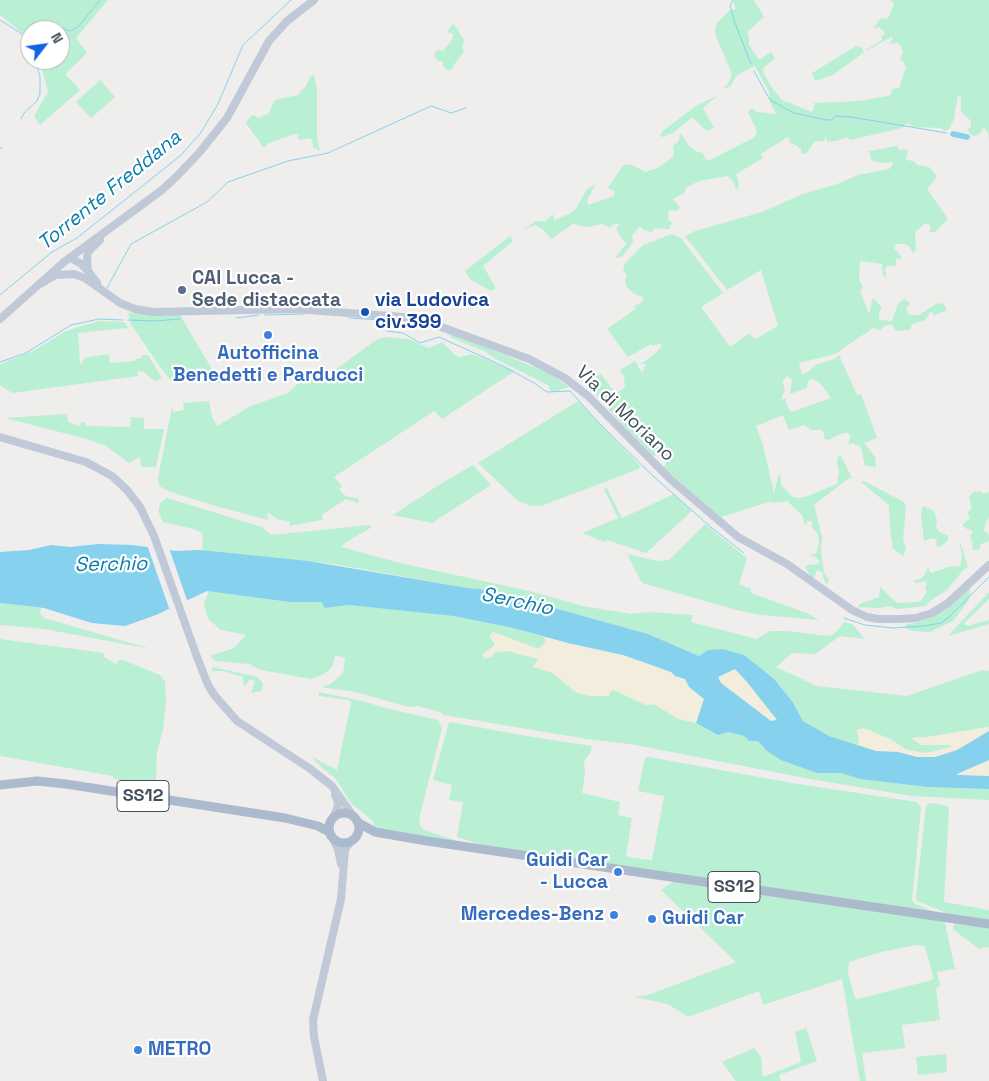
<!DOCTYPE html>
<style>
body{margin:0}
#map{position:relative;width:989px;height:1081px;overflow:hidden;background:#f0eded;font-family:"Space Grotesk",sans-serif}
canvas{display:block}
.north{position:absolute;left:20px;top:20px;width:50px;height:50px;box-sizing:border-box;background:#fff;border:1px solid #b5b9bd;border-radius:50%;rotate:60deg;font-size:14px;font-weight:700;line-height:20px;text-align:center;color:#454f5b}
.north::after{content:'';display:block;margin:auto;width:18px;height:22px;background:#1461e2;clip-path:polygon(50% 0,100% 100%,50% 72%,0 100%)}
</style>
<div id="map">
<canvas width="989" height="1081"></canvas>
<div class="north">N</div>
</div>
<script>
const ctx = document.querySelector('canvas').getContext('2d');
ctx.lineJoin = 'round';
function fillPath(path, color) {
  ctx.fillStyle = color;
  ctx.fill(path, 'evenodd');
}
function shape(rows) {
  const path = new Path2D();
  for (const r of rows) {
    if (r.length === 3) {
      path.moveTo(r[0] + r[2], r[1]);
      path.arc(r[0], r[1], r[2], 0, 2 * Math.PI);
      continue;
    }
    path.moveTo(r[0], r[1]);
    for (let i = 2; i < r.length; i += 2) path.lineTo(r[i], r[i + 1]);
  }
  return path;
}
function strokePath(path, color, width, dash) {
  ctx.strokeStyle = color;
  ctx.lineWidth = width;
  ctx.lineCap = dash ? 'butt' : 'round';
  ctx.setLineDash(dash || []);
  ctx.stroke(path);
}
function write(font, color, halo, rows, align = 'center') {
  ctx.font = font + ' "Space Grotesk",sans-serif';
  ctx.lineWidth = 4.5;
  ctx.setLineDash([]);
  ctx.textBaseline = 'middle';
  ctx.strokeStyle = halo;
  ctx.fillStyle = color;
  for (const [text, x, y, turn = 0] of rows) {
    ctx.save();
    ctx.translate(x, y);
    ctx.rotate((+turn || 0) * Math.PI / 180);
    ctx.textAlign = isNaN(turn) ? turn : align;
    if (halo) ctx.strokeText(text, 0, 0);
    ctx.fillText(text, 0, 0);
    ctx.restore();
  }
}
fillPath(shape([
 [0,0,108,0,76,38,87,53,65,74,80,90,40,125,34,116,48,92,40,60,60,60,60,30,30,30,30,39,0,15],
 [733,0,754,0,764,17,747,32,749,37,749,45,759,60,771,52,775,58,762,69,771,87,782,100,812,112,814,108,814,103,860,101,888,96,891,94,892,89,899,88,906,67,903,61,900,60,903,51,900,45,897,43,889,44,893,39,891,37,868,50,866,50,882,40,881,35,885,35,884,31,879,27,873,29,880,19,888,18,894,4,891,0,989,0,989,141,988,132,983,127,982,131,979,134,975,136,969,134,968,129,971,126,971,121,961,111,961,98,958,94,954,119,949,129,944,131,941,128,913,127,908,123,902,128,850,140,847,137,837,141,827,142,826,136,824,141,814,142,807,153,801,154,801,149,796,145,790,143,788,137,761,154,763,158,736,174,739,184,737,191,732,180,727,176,699,181,687,187,684,193,673,199,680,208,676,211,669,210,668,219,672,223,669,229,656,228,651,232,644,230,640,226,632,235,633,242,622,257,615,258,627,243,622,239,616,228,620,224,615,223,610,228,602,224,588,227,573,224,551,239,544,230,536,225,523,230,536,221,545,222,553,214,554,220,569,214,575,210,587,189,596,184,587,200,588,205,614,196,614,191,608,188,621,168,626,164,635,166,645,172,658,168,674,156,673,146,679,141,680,134,683,136,689,146,695,151,703,153,706,160,708,161,755,137,757,131,748,112,752,108,757,112,776,114,770,102,769,92,755,66,737,75,730,87,723,88,728,84,731,78,731,71,716,37,715,29,717,23,730,10,736,9],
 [454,24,464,40,462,47,464,52,457,60,451,70,447,70,444,67,442,61,438,61,434,55,438,49,443,51,448,45,453,38,453,34,447,32,452,25],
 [856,46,861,47,864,52,833,75,815,81,812,73],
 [314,75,317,89,317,136,320,151,313,147,312,140,309,138,300,140,297,138,299,135,294,134,267,144,264,148,246,123,250,117,253,115,259,118,268,114,275,100,298,95,306,86,310,77],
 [100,80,115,97,91,118,76,102],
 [717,96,703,108,714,128,707,131,692,117,673,133,662,137,660,136,664,130,696,106],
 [897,146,899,150,908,149,906,160,914,161,917,165,929,167,937,176,927,189,948,219,935,232,929,232,931,228,929,223,924,224,915,232,916,250,913,253,909,246,905,244,896,244,894,248,902,258,896,259,896,266,887,266,885,270,886,278,883,275,882,264,860,261,859,280,863,286,860,291,869,314,873,298,882,307,879,312,879,320,892,321,898,304,904,299,910,303,906,309,909,315,919,315,936,304,943,303,947,310,933,316,933,312,930,313,925,320,913,324,909,330,896,331,892,325,886,325,880,330,873,328,835,354,799,363,802,375,808,372,815,365,834,359,839,355,857,395,861,394,877,438,864,443,875,457,876,467,865,466,861,447,853,443,848,444,851,437,848,433,843,433,828,440,824,439,824,433,821,430,811,430,804,425,789,430,783,415,756,426,763,445,774,493,779,473,781,479,781,485,793,497,800,498,808,496,837,484,839,472,837,460,840,454,852,478,849,478,814,505,822,537,821,552,824,572,829,580,827,585,823,578,823,573,817,570,813,580,805,567,810,564,815,565,820,562,816,557,809,555,816,554,819,543,818,534,812,527,812,521,807,521,805,526,802,515,787,501,771,503,772,501,721,517,664,468,666,462,664,458,658,455,653,456,628,431,590,388,584,384,586,381,601,374,616,394,625,387,624,377,620,370,635,361,642,373,646,364,640,364,650,358,660,348,662,343,653,346,651,344,628,357,607,329,637,308,633,307,642,302,643,297,634,294,627,287,625,281,627,274,623,271,625,263,643,245,672,234,681,238,723,293,701,307,730,347,749,333,755,339,778,326,761,270,727,290,685,236,695,231,762,212,805,193,835,185,858,175,889,169,893,164,891,162,885,163,872,161,869,151],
 [787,376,792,380,790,394,807,388,808,382,810,379,813,379,821,384,831,398,791,412,786,404,786,398,781,400,785,389,782,382],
 [510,236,513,241,483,266,495,286,495,289,491,291,471,280,465,271],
 [128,313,180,315,220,383,171,381,158,364,131,324],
 [99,321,125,322,128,328,78,333,80,364,81,364,84,359,88,357,109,354,110,363,135,361,135,359,142,358,141,355,148,355,162,378,157,381,153,380,144,372,138,371,138,376,12,393,0,385,0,364,33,351,66,331],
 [447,333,483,346,551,374,569,387,553,392,550,390,548,385,496,359,484,351,452,338],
 [384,337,408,339,429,348,442,342,455,355,460,357,472,354,515,371,442,419,434,411,334,477,342,486,339,490,346,496,359,499,358,503,346,499,323,514,322,520,289,526,290,522,277,519,267,512,268,520,212,505,171,492,159,486,158,478,172,408,174,412,184,410,183,403,209,401,212,417,217,426,251,406,288,393,308,374,335,370,376,340],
 [578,401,640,466,639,469,541,506,531,506,518,501,478,463],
 [67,414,68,422,79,426,81,422,85,422,86,426,130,427,131,417,144,418,144,429,164,429,156,467,141,467,140,457,129,463,106,446,87,439,5,418],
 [473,465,491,485,432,523,393,515,442,483],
 [864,481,904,502,906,508,903,540,906,549,903,556,893,549,890,530,889,505,861,482],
 [607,488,622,518,672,495,674,494,692,511,646,553,607,540,604,542,582,533,618,518,604,489],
 [980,491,983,494,989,492,989,517,985,525,984,531,989,535,989,541,981,544,979,550,972,550,973,543,970,537,973,531,967,529,962,525,970,518,967,512,972,509,969,497,973,492],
 [167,498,262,527,271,535,369,525,372,527,346,542,341,547,400,563,529,591,583,606,631,614,648,612,693,615,691,622,756,639,770,631,787,631,827,636,832,635,837,631,844,622,852,624,865,639,840,636,815,654,792,653,776,667,817,686,907,696,982,670,989,671,989,727,927,737,912,738,921,745,951,745,951,747,926,753,907,750,890,739,859,738,858,745,829,736,803,721,792,701,774,679,708,650,699,656,648,634,489,590,468,588,334,564,203,551,202,533,194,529,163,522,159,513,159,508,161,502],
 [923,506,934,511,937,520,936,527,938,531,948,536,948,540,940,547,936,546,937,540,933,538,924,541,921,513],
 [705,524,747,558,739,584,751,589,751,593,809,614,819,620,762,615,740,611,642,583,627,554,657,561,669,560],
 [959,538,968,567,963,570,948,589,930,601,926,606,897,609,890,606,880,608,857,607,860,604,879,597,880,587,897,603,920,602,927,592,925,588,927,581,917,583,913,581,922,578,927,571,927,567,929,567,929,571,932,573,948,567,960,566,962,556],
 [967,589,970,589,969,599,966,604,953,621,930,632,914,631,909,630,905,625,921,621,933,616],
 [209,591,290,602,321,602,325,608,349,605,453,616,513,628,544,637,546,642,538,649,493,632,495,645,482,655,490,658,496,652,508,651,539,659,533,667,551,672,577,693,609,696,610,692,613,689,646,705,654,704,678,719,696,723,718,735,728,732,744,736,749,741,758,741,763,747,817,773,841,773,860,779,927,787,989,789,989,800,912,796,810,779,630,744,587,739,444,715,440,712,417,706,409,707,355,692,321,687,331,684,343,673,345,658,335,655,332,667,324,674,311,679,261,670,249,664,215,661,210,656,234,648,246,635,221,630,208,619,204,603],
 [989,592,989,599,964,623,968,626,989,620,989,624,948,636],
 [0,603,41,608,40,613,44,618,151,649,44,629,0,625],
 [0,639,104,653,104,657,116,664,119,660,123,660,160,675,165,681,166,703,163,729,157,752,156,779,152,784,148,786,114,779,113,776,0,756],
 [212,667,258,677,263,684,261,691,251,693,255,681,250,679,244,687,243,677,224,671,212,671],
 [319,692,362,701,385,708,438,720,442,728,419,819,420,826,424,830,464,843,374,829,374,822,351,803,335,778,322,768,312,757,337,770,351,703,349,700,319,696],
 [449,722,533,737,592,746,590,753,584,761,585,773,582,793,620,802,618,815,632,818,626,856,633,858,652,860,664,796,638,791,645,758,649,757,792,783,917,802,921,808,912,900,914,903,941,915,483,845,457,837,463,802,449,800,452,785,433,780],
 [929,803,944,805,949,807,944,902,989,910,989,921,945,914,944,912,917,901,916,896,926,806],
 [674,881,943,921,945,923,955,969,937,972,940,984,936,989,940,1020,902,1025,905,1048,862,1053,866,1081,860,1081,842,979,763,1005,759,991,688,1017,668,1004,635,997,648,995,736,962,661,890],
 [916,945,925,946,933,976,932,980,858,999,855,998,848,973,849,962,881,952],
 [954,924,989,928,989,947,979,949,954,930,953,928],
 [806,1028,817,1061,779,1075,781,1081,736,1081,722,1062,754,1048,761,1057,763,1077,801,1062,795,1032],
 [946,1054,947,1072,918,1075,916,1057]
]), '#b9efd2');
fillPath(shape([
 [493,632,538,649,546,642,544,637,623,655,671,672,675,676,685,679,689,687,704,699,696,723,679,719,654,704,646,705,613,690,610,692,609,696,590,696,577,693,551,672,533,667,539,659,508,651,496,652,485,659,482,655,495,645,489,636],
 [734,668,747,682,777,720,772,721,721,683,717,678],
 [989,727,989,731,957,750,935,757,917,757,898,752,876,751,858,745,859,738,856,730,864,728,890,739,907,750,926,753,950,748,951,745,921,745,911,738,927,737],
 [989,760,989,776,958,775,956,773]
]), '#f2eddd');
fillPath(shape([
 [98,544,132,545,176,551,200,550,308,561,468,588,489,590,648,634,699,656,708,650,722,649,744,655,774,679,792,701,803,721,829,736,876,751,898,752,917,757,935,757,957,750,989,731,989,760,957,774,958,775,989,776,989,789,927,787,860,779,841,773,817,773,781,760,767,751,758,741,749,741,744,736,728,732,718,735,696,723,704,699,689,687,685,679,675,676,671,672,623,655,568,643,513,628,453,616,349,605,325,608,321,602,290,602,207,591,156,615,125,626,92,623,44,608,0,603,0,552,29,550,51,545,70,547],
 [735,669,747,682,777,720,771,721,721,683,718,677]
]), '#85d1ee');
fillPath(shape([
 [147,545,169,548,188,603,170,611]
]), '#f0eded');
strokePath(shape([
 [733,0,730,6,735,23,751,64],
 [0,20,30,39],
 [52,30,57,26,70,31,78,27,100,0],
 [754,71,770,100,794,113,827,120,833,120,835,116,851,117,947,133],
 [21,119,24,113,37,101,40,94,40,77,35,60],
 [0,149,2,147],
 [107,288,131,244,207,202,228,182,288,161,328,153,431,106,451,113,466,108],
 [0,295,52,252,77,238,180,156,200,134,218,104,243,45,291,0],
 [265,315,304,314],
 [236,318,259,315],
 [349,318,380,320,383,326],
 [128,320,154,321,180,319],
 [386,331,403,333,420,343,439,337,503,366,534,383,547,392,570,391,599,423,654,477,712,528,744,553],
 [0,362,26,353,71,325,99,319,123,320],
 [844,618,865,625,893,628,924,626,941,623,948,618,989,577]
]), '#85d1ee', 1);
strokePath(shape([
 [953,134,967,137]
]), '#85d1ee', 5.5);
strokePath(shape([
 [70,258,80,263,88,271],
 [97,283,88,271,87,258,88,252,100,240],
 [40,284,55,275,74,274,85,278,120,303,135,309,153,312,294,309,403,317,436,325,529,359,565,378,588,396,669,478,738,537,787,564,852,610,867,617,878,619,901,619,916,618,932,613,948,603,989,565],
 [0,319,64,262,162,190,177,176,199,153,227,118,269,41,287,21,314,0],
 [0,437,86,462,112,476,127,490,140,507,154,536,197,657,208,685,215,696,237,721,309,768,332,786,354,817],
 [333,818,337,809,338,802,335,795],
 [332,837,338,849,341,864],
 [323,1081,314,1037,313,1020,341,899,345,850,350,842]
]), '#bfc9d7', 8);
strokePath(shape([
 [0,785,37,781,66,784,285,818,318,826,329,832,331,836],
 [344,828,15],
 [357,822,375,832,427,841,989,924]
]), '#acbacd', 9);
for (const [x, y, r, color] of [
 [182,290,5,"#5c6f8a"],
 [365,312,5,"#1a4fb4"],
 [268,335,5,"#3f7fe0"],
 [618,872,5,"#3f7fe0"],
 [614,915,5,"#3f7fe0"],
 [652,919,5,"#3f7fe0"],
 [138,1050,5,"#3f7fe0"]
]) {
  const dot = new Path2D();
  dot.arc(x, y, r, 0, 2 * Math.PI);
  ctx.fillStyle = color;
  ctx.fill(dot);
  strokePath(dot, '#fff', 2);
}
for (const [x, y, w] of [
 [143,796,52],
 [734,887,52]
]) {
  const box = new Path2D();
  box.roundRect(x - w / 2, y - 15.5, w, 31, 4);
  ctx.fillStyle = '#fff';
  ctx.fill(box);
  strokePath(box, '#454f5b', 1);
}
write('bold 18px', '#454f5b', null, [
 ["SS12",143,796],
 ["SS12",734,887]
]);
write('bold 19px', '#4e5e75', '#fff', [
 ["CAI Lucca -",192,279],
 ["Sede distaccata",192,301]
], 'left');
write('bold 19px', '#164399', '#fff', [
 ["via Ludovica",375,301],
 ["civ.399",375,323]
], 'left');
write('bold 19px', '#366cbe', '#fff', [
 ["Autofficina",268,354,"center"],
 ["Benedetti e Parducci",268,376,"center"],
 ["Guidi Car",608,861],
 ["- Lucca",608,883],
 ["Mercedes-Benz",604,915],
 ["Guidi Car",662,919,"left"],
 ["METRO",148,1050,"left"]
], 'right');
write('19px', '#454f5b', '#fff', [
 ["Via di Moriano",625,414,44]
]);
write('italic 20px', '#097eaa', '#fff', [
 ["Torrente Freddana",110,191,-39],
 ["Serchio",111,565,-1],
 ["Serchio",517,602,12]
]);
</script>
